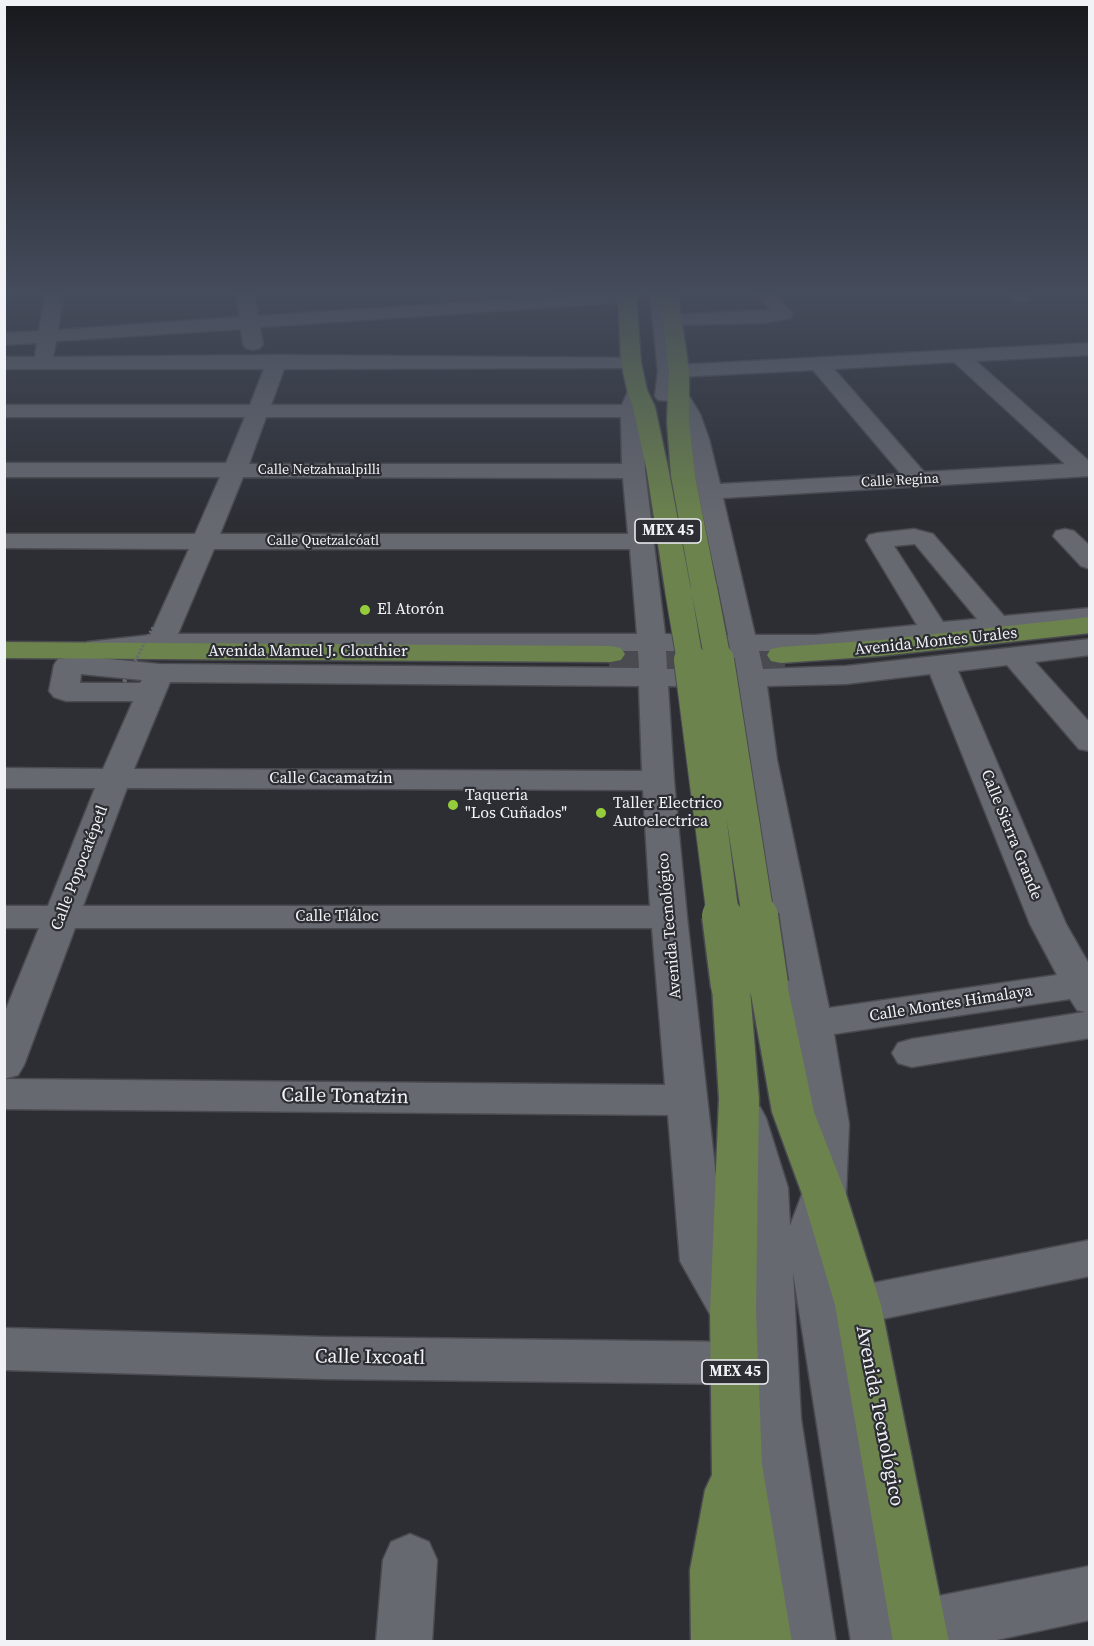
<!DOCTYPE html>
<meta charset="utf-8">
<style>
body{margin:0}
#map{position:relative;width:1094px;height:1646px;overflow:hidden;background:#2c2e34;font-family:"Source Serif 4",serif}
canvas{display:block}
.frame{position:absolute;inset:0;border:6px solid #f1f2f6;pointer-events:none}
</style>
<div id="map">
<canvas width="1094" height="1646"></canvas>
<div class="frame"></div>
</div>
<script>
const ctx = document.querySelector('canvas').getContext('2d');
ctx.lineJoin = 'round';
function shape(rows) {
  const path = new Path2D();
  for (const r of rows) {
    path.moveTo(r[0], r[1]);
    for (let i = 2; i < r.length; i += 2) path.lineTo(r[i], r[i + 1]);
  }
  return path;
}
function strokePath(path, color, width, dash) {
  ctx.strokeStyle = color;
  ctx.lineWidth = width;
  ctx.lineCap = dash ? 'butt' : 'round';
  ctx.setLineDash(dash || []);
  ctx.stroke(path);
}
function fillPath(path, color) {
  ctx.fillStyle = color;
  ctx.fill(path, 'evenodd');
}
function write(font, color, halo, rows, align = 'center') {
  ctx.font = font + ' "Source Serif 4",serif';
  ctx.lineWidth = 4.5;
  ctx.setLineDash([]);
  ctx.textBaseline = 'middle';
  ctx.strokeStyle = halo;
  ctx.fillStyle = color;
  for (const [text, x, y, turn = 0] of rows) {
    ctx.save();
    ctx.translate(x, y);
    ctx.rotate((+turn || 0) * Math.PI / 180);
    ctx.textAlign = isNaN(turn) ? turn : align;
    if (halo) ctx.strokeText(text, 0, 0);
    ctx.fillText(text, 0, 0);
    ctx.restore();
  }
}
strokePath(shape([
 [609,664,786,665]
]), '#4a4b51', 32, [32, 16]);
const minor = shape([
 [45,295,63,295,58,330,240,317,237,295,255,295,258,316,582,295,634,295,636,297,633,301,627,302,260,327,263,344,260,348,253,350,246,348,243,344,241,329,56,341,53,357,277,355,638,358,641,362,638,366,631,368,284,369,271,405,622,405,630,386,637,384,644,386,647,390,642,411,645,471,665,634,728,635,687,439,671,401,658,400,655,396,658,371,650,295,668,295,671,315,771,310,757,295,776,295,793,314,791,318,764,323,672,325,677,365,1090,343,1090,355,976,361,1090,462,1090,476,723,498,755,635,816,635,917,625,866,540,869,535,878,533,914,529,933,534,1004,616,1090,608,1090,624,816,651,759,651,763,669,846,666,1090,639,1090,655,1035,662,1090,723,1090,751,1079,749,1007,665,958,671,1066,924,1090,966,1090,1038,912,1067,898,1063,892,1053,898,1043,912,1039,1085,1012,1077,1010,1070,999,834,1034,849,1124,846,1194,831,1234,842,1291,858,1286,1090,1240,1090,1276,858,1324,848,1321,901,1607,918,1600,1090,1566,1090,1620,987,1642,851,1642,793,1272,801,1419,836,1642,780,1642,751,1419,750,1379,735,1384,326,1379,4,1370,4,1328,326,1337,735,1342,749,1347,748,1325,733,1331,716,1325,680,1261,668,1115,4,1109,4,1079,665,1085,652,928,75,928,24,1065,18,1075,4,1079,4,1014,39,928,4,928,4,906,48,906,95,788,4,788,4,768,103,769,133,701,66,701,54,697,49,691,54,665,58,659,79,656,159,664,639,668,638,651,161,650,97,656,87,654,83,648,87,642,150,635,189,549,4,548,4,534,195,534,220,477,4,477,4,463,226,463,245,417,4,417,4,405,250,405,264,369,4,369,4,357,35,357,37,343,4,345,4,333,39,331,45,295],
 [954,362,1065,464,924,472,834,369,954,362],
 [813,370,901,474,720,484,709,439,700,414,686,391,676,389,677,377,813,370],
 [266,417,621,417,622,464,249,464,266,417],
 [243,477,623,478,628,534,220,534,243,477],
 [915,544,977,619,943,622,894,546,915,544],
 [214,549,630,549,637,634,178,634,214,549],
 [666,651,731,651,735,669,667,669,666,651],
 [81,674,142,680,140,683,80,683,81,674],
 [930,674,1030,924,1057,975,829,1008,777,760,767,686,846,684,930,674],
 [170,682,639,686,642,771,134,769,170,682],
 [668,686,737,687,745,760,794,1024,807,1124,802,1194,790,1226,788,1188,766,1118,760,1107,745,1103,730,1107,724,1118,744,1188,747,1293,725,1258,687,917,674,781,668,686],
 [127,788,643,790,650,906,83,906,127,788],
 [1010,295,1029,295,1031,297,1028,301,1022,302,1016,301,1010,295],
 [1065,529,1074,531,1090,546,1090,569,1081,566,1053,536,1056,531,1065,529],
 [410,1534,429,1542,437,1560,432,1642,376,1642,383,1560,391,1542,410,1534]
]);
const major = shape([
 [618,295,636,295,641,362,647,390,655,407,669,472,691,590,687,596,678,598,669,596,665,590,647,472,633,407,627,390,621,362,618,295],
 [660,295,678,295,689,371,689,422,695,476,717,588,713,594,704,596,695,594,691,588,671,476,667,422,669,371,660,295],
 [1090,617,1090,633,880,656,781,663,771,661,767,655,771,649,781,647,880,640,1090,617],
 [4,642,611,646,621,648,625,654,621,660,611,662,4,658,4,642],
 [768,971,781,975,787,984,814,1112,846,1194,881,1305,949,1642,893,1642,835,1305,802,1194,772,1112,750,989,759,1099,756,1311,762,1465,792,1642,691,1642,690,1570,705,1490,712,1475,710,1311,719,1099,712,986,718,977,731,973,744,977,749,985,755,975,768,971]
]);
strokePath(minor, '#4a4b50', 3);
strokePath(major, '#4a4b50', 3);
fillPath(minor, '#676970');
fillPath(major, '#6c834d');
const majorBridgeFar2 = shape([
 [704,588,718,661],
 [678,590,690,661]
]);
const majorBridgeFar1 = shape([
 [690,660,723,917],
 [718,660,758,917]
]);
const majorBridge = shape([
 [722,916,731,986],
 [758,916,768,984]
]);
strokePath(majorBridgeFar2, '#4a4b50', 28, []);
strokePath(majorBridgeFar1, '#4a4b50', 34, []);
strokePath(majorBridge, '#4a4b50', 43, []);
strokePath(shape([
 [135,661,153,627]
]), '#67696f', 3, [2, 2]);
strokePath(shape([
 [124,682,136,660]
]), '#67696f', 4, [3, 3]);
strokePath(majorBridgeFar2, '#6c834d', 26);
strokePath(majorBridgeFar1, '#6c834d', 32);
strokePath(majorBridge, '#6c834d', 40);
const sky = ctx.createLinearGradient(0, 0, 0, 525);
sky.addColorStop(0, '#18191d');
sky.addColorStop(0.56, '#454c5c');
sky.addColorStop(1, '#454c5c00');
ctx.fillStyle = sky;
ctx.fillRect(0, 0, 1094, 525);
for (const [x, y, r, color] of [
 [365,610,6,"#95cc3b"],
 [453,805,6,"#95cc3b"],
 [601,813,6,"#95cc3b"]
]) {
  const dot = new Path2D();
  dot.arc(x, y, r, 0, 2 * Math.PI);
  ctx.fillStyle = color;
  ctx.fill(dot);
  strokePath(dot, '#2c2e34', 2);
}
write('14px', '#f1f2f6', '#2c2e34', [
 ["Calle Netzahualpilli",319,470],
 ["Calle Regina",900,481,-3],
 ["Calle Quetzalcóatl",323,541]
]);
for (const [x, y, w] of [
 [668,531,66],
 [735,1372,66]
]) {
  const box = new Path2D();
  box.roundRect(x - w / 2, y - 12, w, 24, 4.5);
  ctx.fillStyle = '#2c2e34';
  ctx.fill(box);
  strokePath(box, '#f1f2f6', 1.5);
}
write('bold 15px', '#f1f2f6', null, [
 ["MEX 45",668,531],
 ["MEX 45",735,1372]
]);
write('16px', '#f1f2f6', '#2c2e34', [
 ["El Atorón",377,610],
 ["Taqueria",465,796],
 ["\"Los Cuñados\"",465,814],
 ["Taller Electrico",613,804],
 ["Autoelectrica",613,822]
], 'left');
write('16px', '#f1f2f6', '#2c2e34', [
 ["Avenida Montes Urales",936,642,-6],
 ["Avenida Manuel J. Clouthier",308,652],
 ["Calle Cacamatzin",331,779],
 ["Calle Sierra Grande",1011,835,68],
 ["Calle Popocatépetl",80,868,-69],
 ["Calle Tláloc",337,917],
 ["Avenida Tecnológico",670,926,-95],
 ["Calle Montes Himalaya",951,1004,-9]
]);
write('20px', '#f1f2f6', '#2c2e34', [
 ["Calle Tonatzin",345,1097,1],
 ["Calle Ixcoatl",370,1358,1],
 ["Avenida Tecnológico",879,1416,79]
]);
</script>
